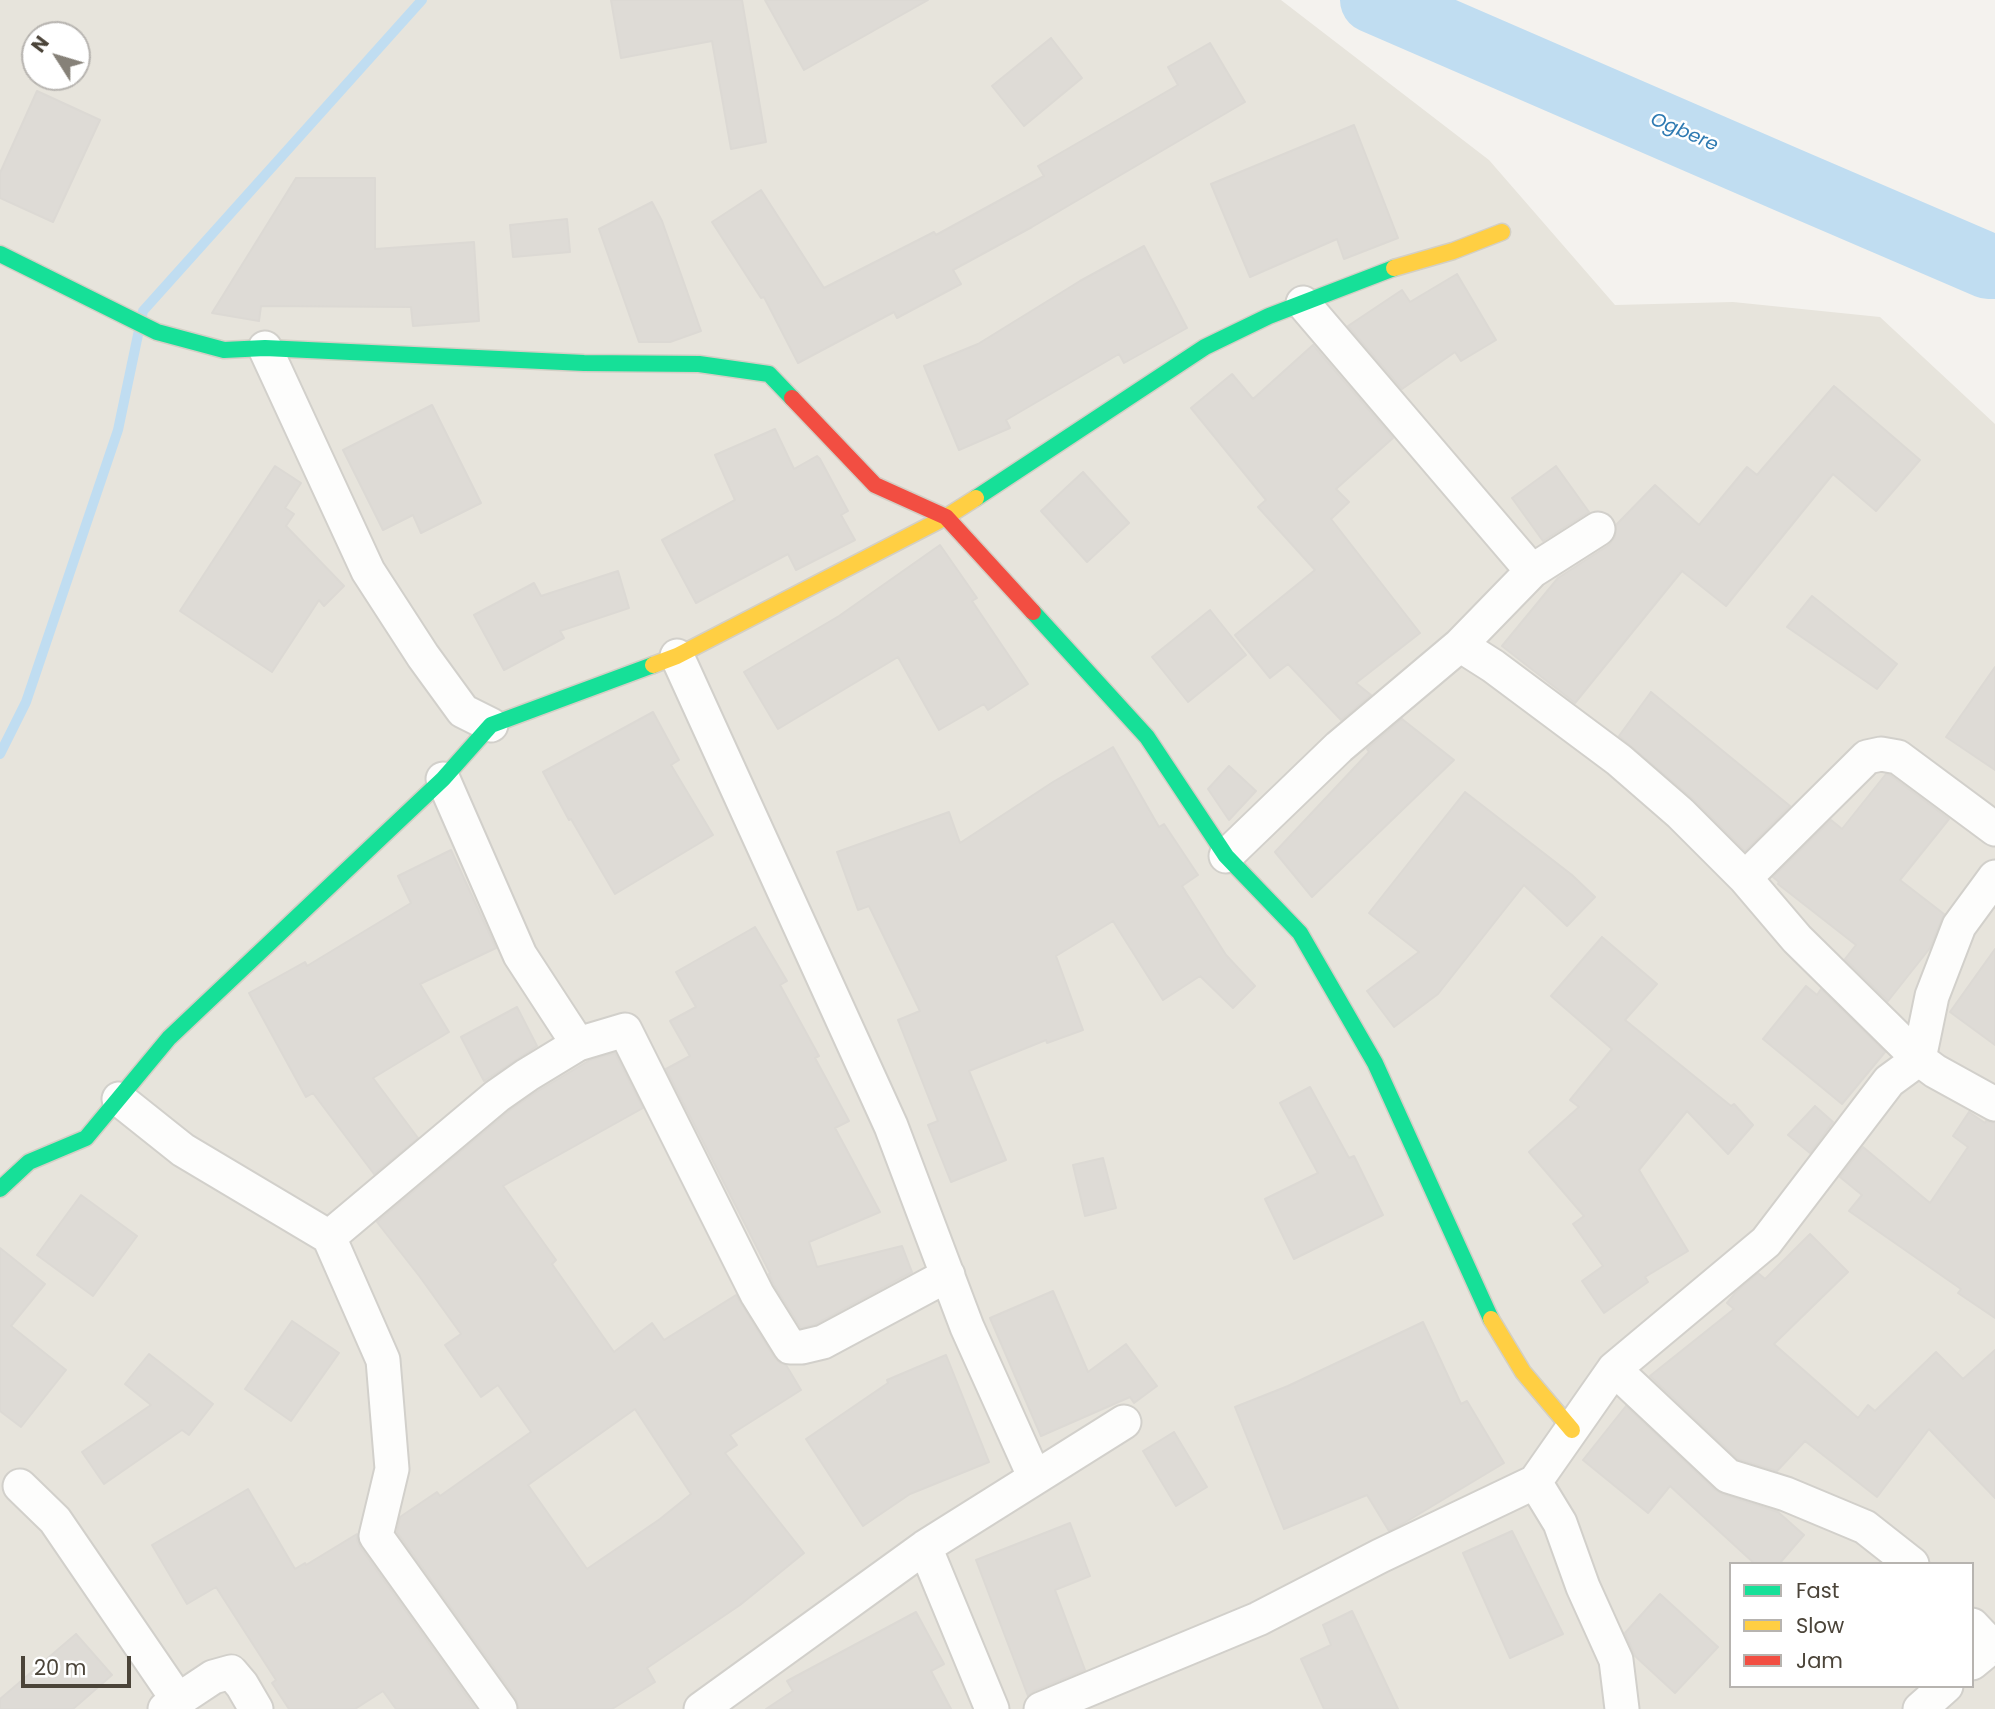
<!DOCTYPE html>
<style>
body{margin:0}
#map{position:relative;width:1995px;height:1709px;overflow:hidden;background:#f4f2ee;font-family:Poppins,sans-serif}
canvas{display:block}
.legend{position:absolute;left:1729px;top:1562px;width:245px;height:126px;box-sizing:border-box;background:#fff;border:2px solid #b7b4b0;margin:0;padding:9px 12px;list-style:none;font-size:21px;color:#4b4439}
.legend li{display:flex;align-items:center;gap:14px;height:35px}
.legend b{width:35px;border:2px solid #b7b4b0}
.north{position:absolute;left:21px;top:21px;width:70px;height:70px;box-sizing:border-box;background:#fff;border:2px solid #b7b4b0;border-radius:50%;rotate:307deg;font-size:19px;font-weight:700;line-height:28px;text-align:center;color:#4b4439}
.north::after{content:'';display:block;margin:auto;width:24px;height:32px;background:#868178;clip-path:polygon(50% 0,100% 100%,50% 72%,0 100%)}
.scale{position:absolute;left:21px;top:1656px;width:110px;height:32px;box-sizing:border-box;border:4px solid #4b4439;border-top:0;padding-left:9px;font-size:21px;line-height:24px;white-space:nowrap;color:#4b4439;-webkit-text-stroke:5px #fff;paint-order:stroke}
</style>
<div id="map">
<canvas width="1995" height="1709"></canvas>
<ul class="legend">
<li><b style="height:9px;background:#16e098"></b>Fast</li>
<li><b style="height:9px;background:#ffcf43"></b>Slow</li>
<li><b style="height:9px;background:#f24e42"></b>Jam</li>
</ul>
<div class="north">N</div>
<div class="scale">20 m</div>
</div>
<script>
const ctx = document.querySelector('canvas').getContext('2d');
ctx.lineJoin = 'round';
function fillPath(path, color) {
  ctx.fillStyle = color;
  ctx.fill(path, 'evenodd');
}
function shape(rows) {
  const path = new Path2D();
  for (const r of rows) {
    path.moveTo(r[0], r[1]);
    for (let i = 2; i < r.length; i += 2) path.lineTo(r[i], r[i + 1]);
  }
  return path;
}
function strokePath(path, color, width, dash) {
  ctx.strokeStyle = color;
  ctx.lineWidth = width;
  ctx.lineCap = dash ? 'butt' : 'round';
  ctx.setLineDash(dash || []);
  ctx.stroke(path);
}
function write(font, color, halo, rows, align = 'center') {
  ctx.font = font + ' Poppins,sans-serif';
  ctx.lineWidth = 5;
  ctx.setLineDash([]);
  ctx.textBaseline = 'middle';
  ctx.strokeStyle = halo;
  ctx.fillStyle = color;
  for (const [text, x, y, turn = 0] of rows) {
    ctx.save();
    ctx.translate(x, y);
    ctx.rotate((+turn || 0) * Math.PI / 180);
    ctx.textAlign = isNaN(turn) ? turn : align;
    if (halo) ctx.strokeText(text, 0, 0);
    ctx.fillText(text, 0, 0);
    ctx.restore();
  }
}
fillPath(shape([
 [0,0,1281,0,1489,160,1615,305,1733,302,1880,317,1995,424,1995,1709,0,1709],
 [35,35,77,35,77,77,35,77],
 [1731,1564,1972,1564,1972,1686,1731,1686]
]), '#e7e4dc');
strokePath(shape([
 [0,754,26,702,118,430,143,311,422,0]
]), '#c0ddf1', 10);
strokePath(shape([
 [1373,0,1788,180,1988,266,1995,266]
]), '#c0ddf1', 66);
const building = shape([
 [611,0,742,0,766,142,731,149,712,41,621,58,611,0],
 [765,0,928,0,804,70,765,0],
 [1051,38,1082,78,1024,126,992,86,1051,38],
 [1210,43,1245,102,1032,227,953,270,961,284,897,318,894,312,798,363,764,297,761,298,712,222,761,190,824,288,934,232,936,235,1044,176,1038,166,1178,85,1168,67,1210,43],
 [37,91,100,120,53,222,0,198,0,173,37,91],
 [1354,125,1398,238,1344,259,1337,239,1250,277,1211,184,1354,125],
 [296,178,375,178,375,249,474,242,479,321,413,326,411,307,261,306,259,321,212,313,296,178],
 [652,202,662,221,701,331,670,342,639,342,599,229,652,202],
 [567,219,570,252,513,257,510,225,567,219],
 [1144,246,1187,328,1124,363,1119,354,1006,420,1010,428,959,450,924,366,978,344,1080,281,1144,246],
 [1457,274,1496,340,1461,361,1455,352,1402,389,1348,326,1402,290,1410,302,1457,274],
 [1313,345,1393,438,1336,489,1349,502,1331,519,1420,633,1356,683,1371,695,1341,720,1288,664,1270,678,1235,635,1315,570,1258,507,1266,500,1191,408,1232,374,1253,399,1313,345],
 [1834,386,1920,460,1876,511,1833,474,1726,606,1682,571,1575,703,1502,646,1558,578,1609,545,1615,537,1616,525,1655,485,1699,525,1747,467,1757,475,1834,386],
 [432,405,481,503,421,533,413,515,383,530,343,450,432,405],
 [775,429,794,469,817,456,820,459,848,511,841,515,855,540,796,570,788,554,696,603,662,540,735,500,715,455,775,429],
 [275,466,301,483,285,508,294,514,286,526,344,586,324,606,319,600,272,672,180,611,275,466],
 [1556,466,1589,512,1543,541,1512,498,1556,466],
 [1083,472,1129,523,1087,562,1041,511,1083,472],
 [940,545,977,598,972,601,1028,684,988,710,984,704,939,730,898,657,778,729,744,672,839,616,940,545],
 [618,571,629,608,560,631,564,638,504,670,474,615,534,583,541,596,618,571],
 [1812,596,1897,664,1877,689,1787,627,1812,596],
 [1210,610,1246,655,1188,702,1152,657,1210,610],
 [1995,667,1995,770,1946,737,1995,667],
 [1651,692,1790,806,1745,851,1693,799,1619,736,1651,692],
 [653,712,679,760,671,765,713,835,615,894,571,819,569,820,543,772,653,712],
 [1402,719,1454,760,1312,897,1275,852,1369,752,1367,749,1402,719],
 [1113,747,1159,827,1164,824,1198,875,1182,886,1226,955,1255,986,1233,1008,1200,976,1163,1000,1113,921,1056,956,1083,1030,1047,1043,1046,1040,969,1071,1006,1160,951,1182,928,1125,938,1121,898,1020,920,1011,869,906,858,910,837,852,949,812,960,843,1053,782,1113,747],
 [1229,766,1256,791,1229,820,1208,789,1229,766],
 [1886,774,1890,775,1949,819,1900,880,1944,914,1930,948,1888,1001,1845,959,1856,945,1778,884,1779,882,1773,877,1831,820,1842,829,1886,774],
 [1465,792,1572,875,1595,897,1567,926,1524,885,1438,994,1394,1027,1367,991,1419,952,1369,913,1465,792],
 [451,850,496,948,420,984,449,1032,373,1078,418,1138,374,1174,313,1093,306,1097,249,993,305,962,307,966,411,903,398,876,451,850],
 [755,927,787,981,780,985,819,1056,815,1058,849,1121,835,1128,880,1212,809,1242,817,1267,902,1246,912,1272,816,1324,801,1328,774,1285,769,1274,770,1273,666,1069,690,1056,670,1021,696,1007,676,972,755,927],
 [1602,937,1657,984,1625,1020,1731,1106,1734,1104,1753,1125,1728,1154,1687,1111,1639,1170,1688,1251,1645,1277,1648,1282,1604,1313,1582,1281,1603,1266,1573,1224,1584,1216,1529,1152,1579,1107,1570,1100,1612,1049,1551,996,1602,937],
 [1995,949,1995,1045,1950,1012,1995,949],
 [1806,986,1817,995,1821,989,1885,1052,1842,1104,1763,1039,1806,986],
 [517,1007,537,1046,484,1081,461,1037,517,1007],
 [615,1053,643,1108,503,1186,556,1260,552,1264,614,1352,652,1323,664,1340,736,1295,774,1357,780,1363,786,1365,801,1390,730,1435,737,1445,725,1453,804,1553,740,1605,647,1668,655,1682,612,1709,519,1709,516,1698,397,1532,400,1517,437,1492,440,1496,531,1432,498,1385,481,1397,445,1345,461,1334,420,1277,377,1222,509,1111,538,1091,590,1060,615,1053],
 [635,1409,691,1494,660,1519,587,1569,528,1485,635,1409],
 [1310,1087,1349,1158,1354,1156,1383,1215,1294,1259,1265,1199,1318,1173,1280,1103,1310,1087],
 [1815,1106,1833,1122,1810,1153,1788,1135,1815,1106],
 [1969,1112,1985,1123,1986,1121,1995,1123,1995,1318,1958,1293,1961,1289,1849,1211,1862,1195,1840,1177,1863,1147,1930,1203,1968,1147,1953,1136,1969,1112],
 [1103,1158,1116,1208,1085,1216,1073,1165,1103,1158],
 [81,1195,137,1236,93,1296,37,1255,81,1195],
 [1810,1234,1848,1272,1774,1344,1858,1418,1868,1405,1875,1411,1936,1352,1963,1379,1995,1350,1995,1498,1929,1429,1877,1497,1805,1441,1777,1471,1738,1459,1650,1376,1734,1309,1727,1303,1736,1292,1758,1273,1765,1279,1810,1234],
 [0,1248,45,1284,11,1326,66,1370,21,1427,0,1411,0,1248],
 [1053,1291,1088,1372,1126,1344,1157,1386,1134,1403,1130,1397,1041,1436,990,1318,1053,1291],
 [292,1321,339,1353,291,1421,245,1389,292,1321],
 [1423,1322,1461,1404,1467,1401,1504,1463,1404,1523,1389,1531,1367,1495,1284,1529,1235,1407,1288,1386,1423,1322],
 [149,1354,213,1404,189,1435,182,1430,104,1484,82,1452,151,1405,125,1384,149,1354],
 [946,1355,989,1462,910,1494,863,1526,806,1439,888,1383,887,1380,946,1355],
 [1626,1406,1715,1490,1722,1494,1778,1512,1804,1535,1779,1564,1755,1564,1670,1486,1648,1513,1583,1460,1626,1406],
 [1174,1432,1207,1487,1176,1506,1143,1451,1174,1432],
 [248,1489,295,1569,305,1563,306,1565,357,1534,357,1540,360,1547,476,1709,396,1709,383,1691,355,1709,289,1709,272,1683,276,1680,216,1587,187,1604,152,1545,248,1489],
 [1070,1523,1090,1576,1055,1590,1085,1670,1034,1691,1028,1696,976,1560,1070,1523],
 [1512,1531,1563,1634,1510,1658,1463,1553,1512,1531],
 [1660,1594,1718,1647,1675,1693,1635,1656,1625,1633,1660,1594],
 [1352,1611,1398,1709,1324,1709,1301,1659,1331,1645,1323,1625,1352,1611],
 [916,1612,944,1664,931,1671,951,1709,766,1709,793,1691,787,1681,916,1612],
 [76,1634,112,1675,73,1709,0,1709,0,1699,76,1634]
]);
fillPath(building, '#dedbd6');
strokePath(building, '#dcd9d4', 2);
const street = shape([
 [1303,303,1532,571],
 [265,348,368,571,423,656,463,711,491,725],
 [1460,645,1493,666,1619,760,1680,813,1745,878,1797,939,1919,1059,1935,1071,1995,1104],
 [677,656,891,1126,967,1327,1035,1478],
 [443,779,520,955,578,1044],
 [1226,856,1339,747,1460,645,1532,571,1598,529],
 [1745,878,1867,757,1881,754,1898,757,1995,829],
 [119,1099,183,1150,329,1237,383,1360,392,1469,376,1536,500,1709],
 [329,1237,497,1096,527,1075,578,1044,625,1030,757,1294,790,1347,802,1347,823,1342,948,1275],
 [1614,1369,1728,1476,1786,1494,1865,1527,1912,1564],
 [1535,1482,1560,1523,1583,1587,1616,1660,1622,1709],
 [20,1486,55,1520,178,1700],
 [925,1547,992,1709],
 [1972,1625,1992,1646],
 [1972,1663,1995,1644],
 [165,1709,213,1677,231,1672,242,1685,256,1709],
 [701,1709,925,1547,1124,1422],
 [1041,1709,1258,1619,1380,1556,1535,1482,1614,1369,1766,1242,1889,1081,1919,1059,1932,996,1959,926,1995,877],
 [1920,1709,1946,1686]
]);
const fast = shape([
 [0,254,157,332,224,350,265,348,584,363,699,364,769,374,792,398],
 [976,498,1205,347,1269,316,1394,268],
 [1033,612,1147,737,1226,856,1300,933,1375,1063,1491,1319],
 [0,1189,29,1162,86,1138,169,1038,443,779,491,725,653,665]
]);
const slow = shape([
 [1394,268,1453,251,1502,232],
 [653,665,677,656,946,517,976,498],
 [1491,1319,1523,1372,1572,1430]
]);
const jam = shape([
 [792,398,875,485,946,517,1033,612]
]);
strokePath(street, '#d2d0cb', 37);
strokePath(fast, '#d3cfc5', 19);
strokePath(slow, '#d3cfc5', 19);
strokePath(jam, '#d3cfc5', 19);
strokePath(street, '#fdfdfc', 33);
strokePath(fast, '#16e098', 16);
strokePath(slow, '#ffcf43', 16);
strokePath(jam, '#f24e42', 16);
write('italic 19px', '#2e7ab2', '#fff', [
 ["Ogbere",1684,133,23]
]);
</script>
